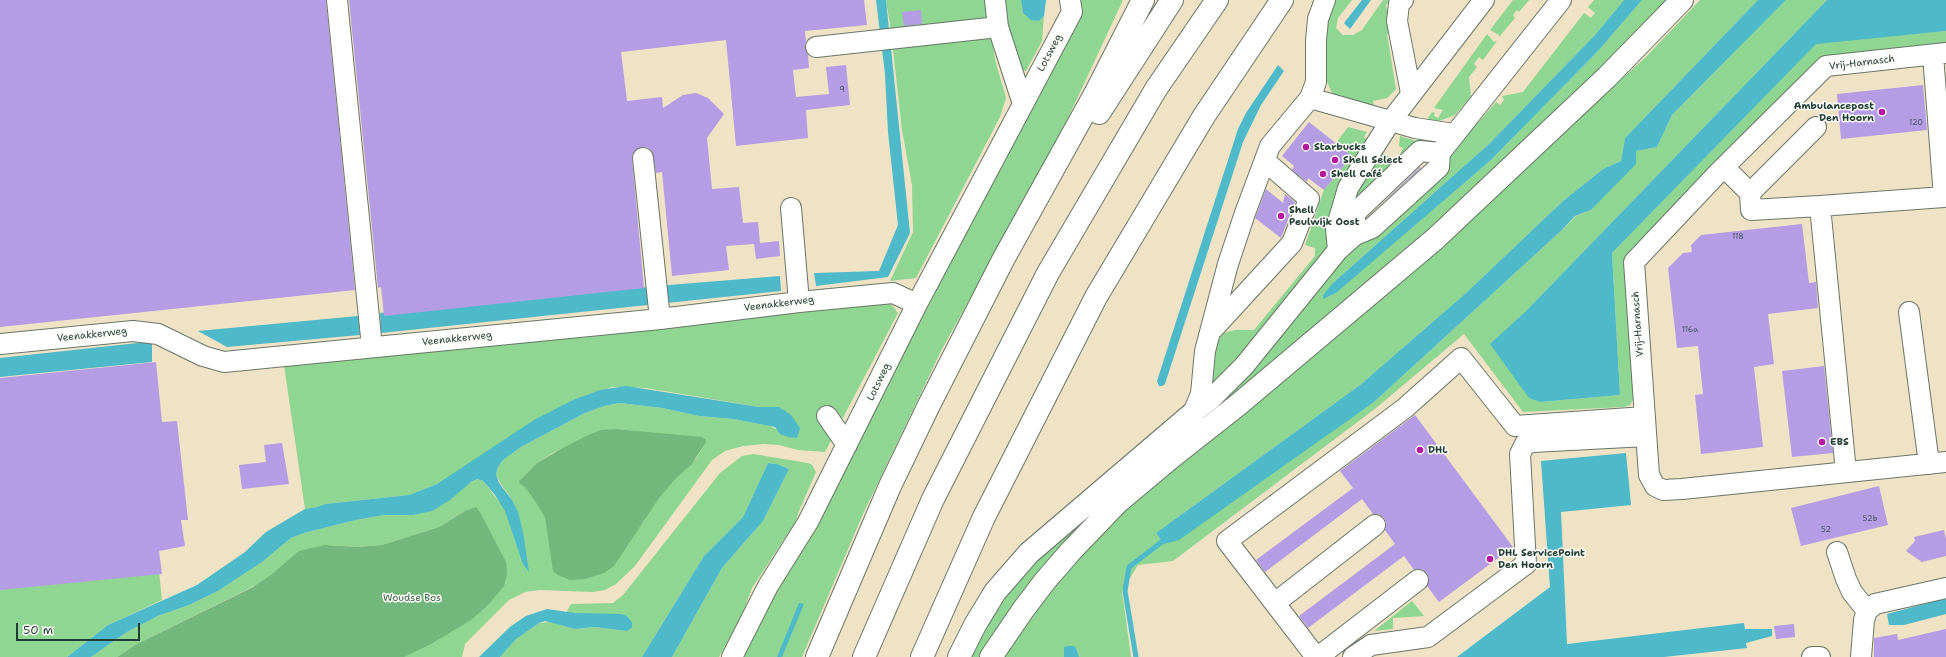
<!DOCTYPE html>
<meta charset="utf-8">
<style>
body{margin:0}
#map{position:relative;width:1946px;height:657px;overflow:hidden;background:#f0e2c5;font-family:"Shantell Sans",sans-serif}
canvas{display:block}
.scale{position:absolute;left:16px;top:623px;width:124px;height:18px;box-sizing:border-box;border:2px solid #1f3d34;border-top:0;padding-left:5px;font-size:12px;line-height:14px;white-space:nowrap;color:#1f3d34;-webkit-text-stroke:3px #fdfcf7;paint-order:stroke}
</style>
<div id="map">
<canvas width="1946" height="657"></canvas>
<div class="scale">50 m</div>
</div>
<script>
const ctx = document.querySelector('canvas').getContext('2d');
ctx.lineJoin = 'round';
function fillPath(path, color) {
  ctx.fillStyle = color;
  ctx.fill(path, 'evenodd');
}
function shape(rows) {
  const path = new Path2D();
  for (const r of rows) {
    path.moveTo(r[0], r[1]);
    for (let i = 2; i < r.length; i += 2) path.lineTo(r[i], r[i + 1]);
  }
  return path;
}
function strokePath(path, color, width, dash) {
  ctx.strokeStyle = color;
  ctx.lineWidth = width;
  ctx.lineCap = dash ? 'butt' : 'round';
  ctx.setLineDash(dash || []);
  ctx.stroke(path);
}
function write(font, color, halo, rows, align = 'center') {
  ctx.font = font + ' "Shantell Sans",sans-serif';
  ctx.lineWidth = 3;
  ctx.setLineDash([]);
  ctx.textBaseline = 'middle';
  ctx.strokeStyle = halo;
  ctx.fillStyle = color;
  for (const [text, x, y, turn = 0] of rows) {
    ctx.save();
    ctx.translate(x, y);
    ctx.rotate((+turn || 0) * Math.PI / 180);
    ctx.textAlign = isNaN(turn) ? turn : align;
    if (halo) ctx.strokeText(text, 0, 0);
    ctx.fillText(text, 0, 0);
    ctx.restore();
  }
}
fillPath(shape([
 [886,0,987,0,995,60,1006,98,1000,117,916,278,890,281,913,232,912,185,902,130,891,31],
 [1005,0,1021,0,1023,13,1039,21,1044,16,1042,41,1026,71,1018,69,1010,44],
 [1081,0,1123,0,1054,148,942,349,863,514,802,657,741,657,755,621,805,543,1076,21],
 [1333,0,1352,0,1338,18,1336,28,1343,35,1353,35,1362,30,1383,0,1390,0,1386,5,1392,32,1387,34,1396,89,1387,98,1373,101,1374,106,1362,105,1337,97,1331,91,1326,79,1323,33],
 [1513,0,1529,0,1519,12,1517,10,1513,15,1515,18,1499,37,1499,35,1490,30],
 [1594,0,1624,0,1595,35,1490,143,1333,283,1329,297,1491,160,1599,50,1642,0,1672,0,1500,169,1206,424,985,657,969,657,1008,585,1059,534,1449,156,1475,120,1478,123,1496,102,1500,105,1504,100,1502,96,1523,92,1584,13,1591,18,1595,13,1588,7],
 [1700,0,1758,0,1625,138,1621,161,1603,169,1563,201,1466,293,1360,385,1156,533,1164,544,1374,402,1562,230,1576,216,1591,210,1636,151,1657,147,1672,115,1786,0,1827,0,1526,311,1491,344,1530,398,1540,402,1620,395,1612,253,1816,43,1946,31,1946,45,1837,56,1636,247,1634,398,1630,405,1623,407,1523,412,1464,334,1376,408,1173,561,1138,565,1122,591,1131,657,1079,657,1077,650,1064,651,1064,657,999,657,1099,529,1485,201,1646,57],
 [1487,34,1494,42,1497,41,1483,60,1479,57,1474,64,1477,67,1469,77,1471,96,1455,115,1439,121,1427,120,1432,112,1435,113,1434,116,1438,118,1443,110,1434,108],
 [1348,127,1367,132,1364,137,1368,140,1329,247,1221,381,1213,381,1209,379,1217,342,1224,333,1235,330,1254,330,1315,256,1315,248,1305,245,1324,190,1352,156,1336,143],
 [1400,136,1416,141,1419,136,1440,142,1346,209,1381,152,1397,161,1403,148,1399,146],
 [881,302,892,305,898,313,825,452,798,450,779,445,763,444,743,446,725,451,712,460,635,566,616,584,605,590,593,592,540,590,525,592,509,600,465,644,462,657,132,657,247,596,256,585,135,645,117,657,91,657,127,632,158,616,189,605,218,591,262,562,291,538,304,533,356,520,384,515,413,515,477,479,483,481,501,504,511,498,500,483,496,474,498,467,503,460,521,447,585,413,604,406,620,403,662,408,699,416,733,419,770,426,778,430,779,407,759,407,646,388,613,387,573,400,437,484,424,489,409,495,325,504,317,507,305,509,284,365],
 [615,429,678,436,705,444,695,460],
 [558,450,519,481,537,463],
 [465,511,482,517,358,553,325,545,358,547,382,545,439,527],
 [646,518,624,548,614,566,632,519],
 [753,454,808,463,812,465,816,472,799,511,796,521,752,588,742,615,719,657,672,657,722,568,763,521,789,469,777,464,768,463,743,517,704,556,642,657,500,657,515,639,539,623,550,622,575,629,594,627,627,631,632,628,632,622,627,616,566,613,571,604,613,603,623,595,720,473,742,456],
 [159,571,162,600,108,625,67,657,0,657,0,587],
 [1412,601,1424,616,1393,618,1393,629,1374,631]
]), '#8ed691');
fillPath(shape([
 [615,429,702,437,706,440,705,444,691,465,675,479,659,498,614,566,604,573,585,579,570,580,558,575,553,571,545,517,535,501,525,487,520,484,519,481,537,463,563,448,586,436,601,430],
 [476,507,481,514,506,562,507,574,504,586,489,604,471,620,431,644,404,657,117,657,135,645,253,587,271,575,299,551,325,545,358,547,382,545,439,527,465,511]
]), '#72b77b');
fillPath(shape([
 [876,0,886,0,910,233,888,277,816,286,814,273,879,271,898,225,888,132,885,74],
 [1021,0,1046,0,1044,16,1039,21,1031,20,1023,13],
 [1362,0,1371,0,1350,29,1344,23],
 [1624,0,1642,0,1599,50,1491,160,1336,293,1323,299,1323,295,1333,283,1490,143,1595,35],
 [1758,0,1786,0,1672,115,1657,147,1636,151,1636,164,1591,210,1575,216,1562,230,1374,402,1179,540,1164,544,1156,533,1360,385,1466,293,1563,201,1603,169,1621,161,1625,138],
 [1827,0,1946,0,1946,31,1816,44,1612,253,1620,395,1540,402,1529,398,1490,344,1526,311],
 [1278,65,1284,71,1261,105,1243,142,1165,384,1162,386,1159,386,1157,381,1238,129,1246,113],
 [780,276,781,291,381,333,380,313,669,285],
 [358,316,360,335,227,347,198,331],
 [147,342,152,344,152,362,0,377,0,358],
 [626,386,759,407,779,407,791,415,800,428,797,438,789,437,780,434,775,427,733,419,699,416,662,408,620,403,604,406,585,413,521,447,503,460,498,467,496,474,499,483,512,500,518,512,523,532,529,572,523,564,505,511,495,495,483,481,477,479,471,482,450,500,432,511,413,515,384,515,356,520,304,533,291,538,262,562,218,591,189,605,158,616,127,632,91,657,67,657,108,625,197,585,245,552,266,532,305,509,317,507,325,504,409,495,424,489,437,484,534,420,573,400,600,390],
 [1626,453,1631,505,1561,512,1567,644,1744,623,1745,629,1772,629,1772,636,1746,643,1747,648,1664,657,1457,657,1550,587,1541,461],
 [768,463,777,464,789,469,763,521,722,568,672,657,642,657,704,556,743,517],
 [1946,598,1946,614,1904,625,1889,625,1887,614],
 [799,603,804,604,782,657,777,657],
 [547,609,575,613,621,614,627,616,632,622,632,628,627,631,594,627,575,629,545,621,539,623,516,639,500,657,479,657,511,626,526,616],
 [1069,646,1074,646,1077,650,1079,657,1064,657,1064,647]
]), '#4db9c9');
strokePath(shape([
 [1136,657,1125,591,1129,567,1167,538]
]), '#4db9c9', 5);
fillPath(shape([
 [0,0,326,0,355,290,0,327],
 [349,0,864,0,867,25,805,31,806,41,805,48,808,55,809,68,793,70,796,97,829,94,826,67,846,65,850,105,806,110,808,138,736,146,726,40,621,52,627,101,662,97,663,108,683,95,696,93,708,98,724,114,707,138,712,189,739,187,743,223,758,222,760,243,779,241,780,256,756,259,754,244,726,246,729,270,672,276,662,172,656,173,652,151,647,147,641,147,633,153,632,159,644,288,384,316,381,287,378,288],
 [921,10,922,24,904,26,902,12],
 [1923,85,1927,130,1841,139,1837,94],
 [1309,122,1352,156,1324,190,1308,178,1307,182,1292,170,1294,166,1282,156],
 [1420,167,1421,168,1377,208],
 [1266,189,1283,203,1285,194,1295,202,1281,238,1255,218],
 [1802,224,1809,283,1816,282,1818,308,1768,314,1774,364,1754,367,1763,447,1701,454,1695,395,1703,394,1698,346,1677,348,1668,268,1683,253,1692,252,1691,245,1701,235],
 [156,362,162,422,177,421,188,520,181,520,185,546,159,551,162,574,0,590,0,378],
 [1824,366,1833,453,1792,457,1782,371],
 [1415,415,1513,547,1439,602,1427,586,1429,579,1427,573,1422,569,1414,570,1404,556,1308,628,1299,616,1395,544,1385,530,1386,524,1384,518,1379,514,1373,514,1362,499,1265,572,1256,560,1353,488,1340,471],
 [282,443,289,484,242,489,239,465,266,462,264,445],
 [1879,486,1888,525,1801,546,1791,508],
 [1944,530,1946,540,1946,556,1922,562,1906,551,1915,541,1914,537],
 [1794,624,1795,637,1776,639,1774,626],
 [1946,629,1946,657,1874,657,1874,638,1897,634,1898,640]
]), '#b49de4');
const minor = shape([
 [337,0,372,347],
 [995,0,998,27,1023,104],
 [1403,0,1399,4,1397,21,1411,93],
 [816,47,998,27],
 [1946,53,1826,66,1719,172,1634,262,1649,475,1655,486,1663,490,1682,489,1946,462],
 [1310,98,1415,128,1454,134],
 [643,158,660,319],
 [1724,167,1750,193,1816,127],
 [1750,193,1751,210,1820,206,1846,472],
 [1820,206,1944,197,1933,55],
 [791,208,799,302],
 [1355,235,1355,213,1420,151,1440,153],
 [1338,250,1336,229,1348,188,1390,122,1484,0],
 [1909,312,1929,464],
 [1213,329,1292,243,1309,199,1265,161],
 [0,344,133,331,158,334,203,356,224,362,660,319,799,302,893,293,917,304],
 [1193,413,1211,399,1244,366,1338,250,1355,235,1372,228,1439,167,1440,153,1561,0],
 [1193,413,1201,394,1205,351,1228,264,1245,213,1270,146,1310,98,1316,82,1316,41,1318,19,1325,0],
 [827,416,847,445],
 [1837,552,1846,579,1852,592,1867,611],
 [1275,603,1375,525],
 [732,657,768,586,808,522,917,304,1072,12,1070,0],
 [1316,657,1227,541,1405,408,1461,358,1515,426,1645,417],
 [1318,657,1418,580],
 [1353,657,1371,645,1428,637,1526,564,1520,454,1525,444,1533,442,1646,436],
 [1812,657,1820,657],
 [1861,657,1864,620,1867,611,1875,604,1946,588]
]);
const highway = shape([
 [1099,113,1172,0],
 [817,657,890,486,929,405,1004,258,1096,92,1143,0],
 [864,657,933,499,1048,273,1156,89,1217,0],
 [922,657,984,517,1096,297,1204,116,1282,0],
 [959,657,975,625,995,592,1029,553,1193,413],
 [991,657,1023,610,1045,581,1071,551,1118,502,1173,456,1239,404,1435,239,1607,77,1682,0]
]);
strokePath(minor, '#687767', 22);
strokePath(highway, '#687767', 24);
strokePath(minor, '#fff', 20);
strokePath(highway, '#fff', 22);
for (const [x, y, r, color] of [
 [1882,112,4,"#b5179e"],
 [1306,147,4,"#b5179e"],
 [1335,160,4,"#b5179e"],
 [1323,174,4,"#b5179e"],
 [1281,216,4,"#b5179e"],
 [1822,442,4,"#b5179e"],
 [1420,450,4,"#b5179e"],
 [1490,559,4,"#b5179e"]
]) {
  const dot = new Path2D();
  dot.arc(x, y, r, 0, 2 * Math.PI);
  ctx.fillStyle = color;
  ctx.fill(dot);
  strokePath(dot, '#fdfcf7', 1.5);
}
write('8px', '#445560', null, [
 ["9",842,90],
 ["120",1916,123],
 ["118",1738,237],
 ["116a",1690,330],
 ["52b",1870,519],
 ["52",1826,530]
]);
write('10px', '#1f3d34', '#fdfcf7', [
 ["Lotsweg",1050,53,-62],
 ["Vrij-Harnasch",1862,63,-7],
 ["Veenakkerweg",779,304,-7],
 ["Vrij-Harnasch",1638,324,-94],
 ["Veenakkerweg",92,335,-6],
 ["Veenakkerweg",457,339,-6],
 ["Lotsweg",879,382,-64]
]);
write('bold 10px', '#1f3d34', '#fdfcf7', [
 ["Ambulancepost",1874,106,"right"],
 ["Den Hoorn",1874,118,"right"],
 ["Starbucks",1314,147],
 ["Shell Select",1343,160],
 ["Shell Café",1331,174],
 ["Shell",1289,210],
 ["Peulwijk Oost",1289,222],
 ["EBS",1830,442],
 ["DHL",1428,450],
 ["DHL ServicePoint",1498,553],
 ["Den Hoorn",1498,565]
], 'left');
write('10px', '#3b634b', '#fdfcf7', [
 ["Woudse Bos",412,598]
]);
</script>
